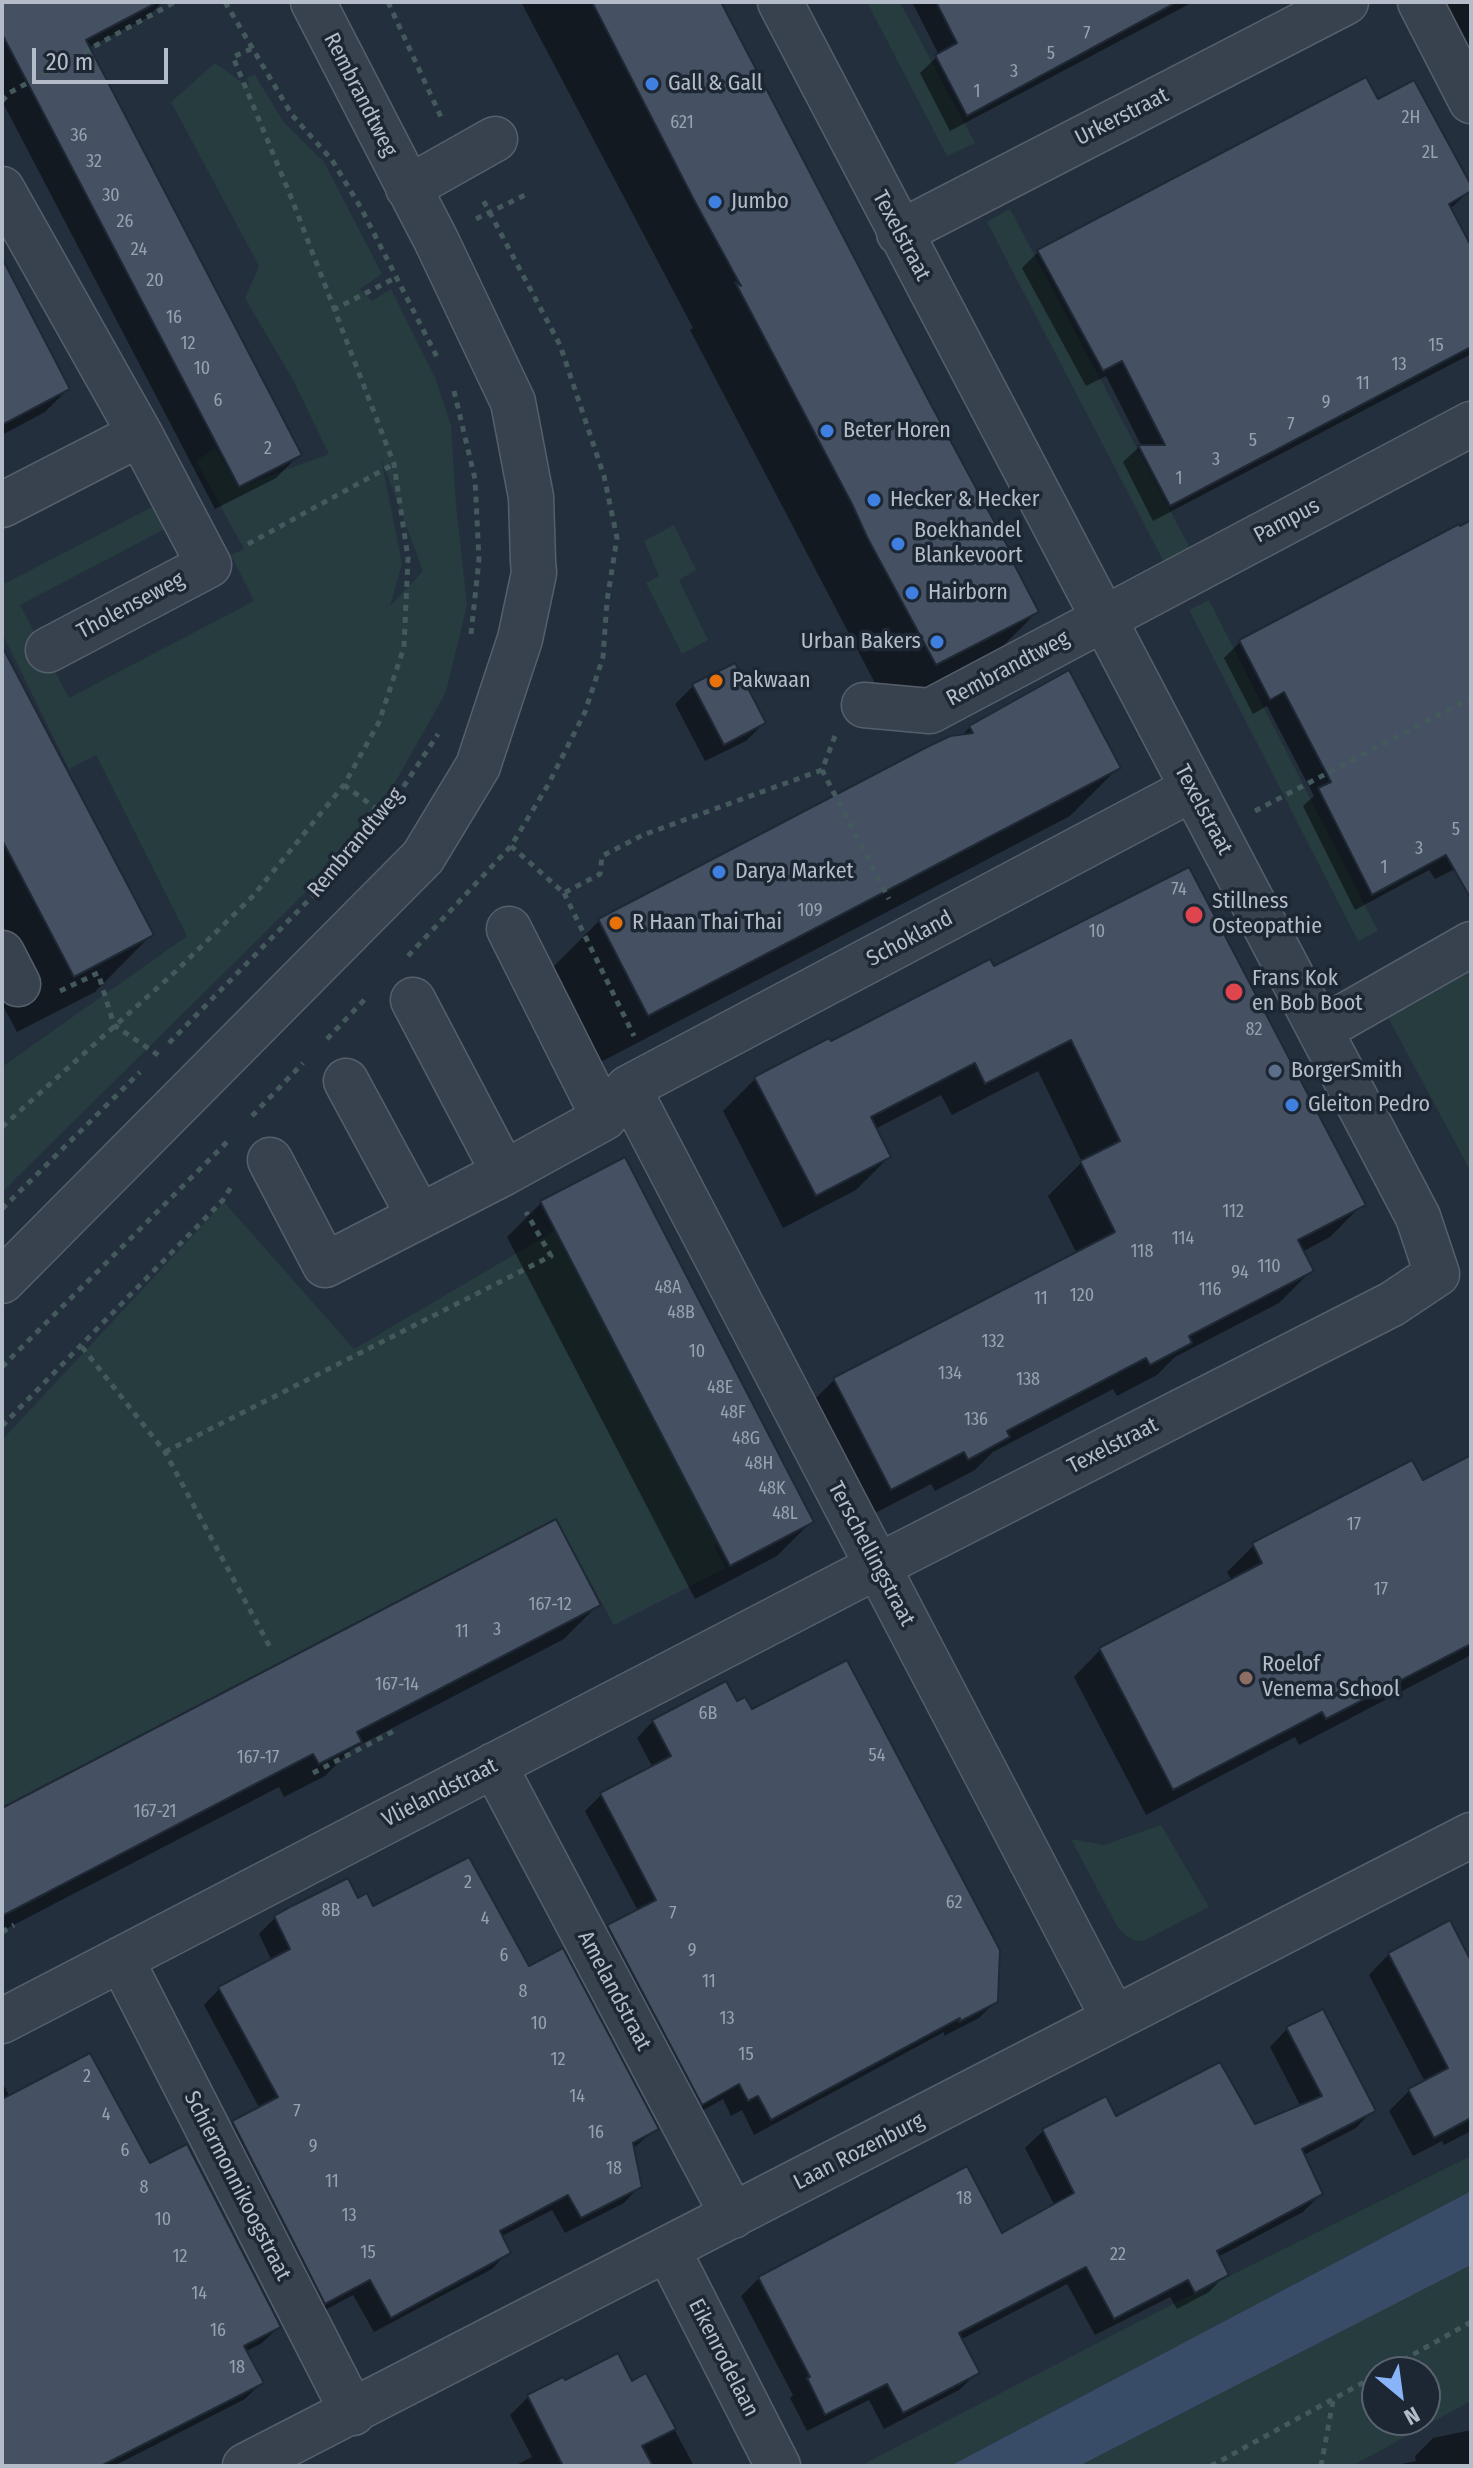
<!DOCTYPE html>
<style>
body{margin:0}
#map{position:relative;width:1473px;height:2468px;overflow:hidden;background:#242f3e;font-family:"Fira Sans Condensed",sans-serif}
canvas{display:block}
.frame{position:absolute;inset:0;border:4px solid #b4bcc9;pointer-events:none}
.north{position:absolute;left:1361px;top:2356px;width:80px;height:80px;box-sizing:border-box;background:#1d2633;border:2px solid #59626f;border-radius:50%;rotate:151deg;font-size:22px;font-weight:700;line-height:32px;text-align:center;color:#b4bcc9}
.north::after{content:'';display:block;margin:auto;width:28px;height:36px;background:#8ab4f8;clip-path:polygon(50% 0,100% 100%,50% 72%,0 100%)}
.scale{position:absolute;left:32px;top:48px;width:136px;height:36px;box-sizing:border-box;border:4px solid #b4bcc9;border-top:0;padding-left:10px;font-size:24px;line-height:28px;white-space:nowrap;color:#b4bcc9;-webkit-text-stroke:6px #1d2633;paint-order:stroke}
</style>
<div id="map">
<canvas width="1473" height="2468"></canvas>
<div class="frame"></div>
<div class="north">N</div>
<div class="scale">20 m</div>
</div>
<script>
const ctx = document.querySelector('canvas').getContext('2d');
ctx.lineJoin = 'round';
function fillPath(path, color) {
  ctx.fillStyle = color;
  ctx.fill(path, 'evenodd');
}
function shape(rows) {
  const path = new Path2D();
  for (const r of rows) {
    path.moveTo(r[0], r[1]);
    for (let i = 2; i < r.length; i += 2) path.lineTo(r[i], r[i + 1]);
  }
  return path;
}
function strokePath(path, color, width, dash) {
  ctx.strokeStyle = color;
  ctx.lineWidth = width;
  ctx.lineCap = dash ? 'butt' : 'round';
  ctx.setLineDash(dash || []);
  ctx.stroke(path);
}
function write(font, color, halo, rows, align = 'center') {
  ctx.font = font + ' "Fira Sans Condensed",sans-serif';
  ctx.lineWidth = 7;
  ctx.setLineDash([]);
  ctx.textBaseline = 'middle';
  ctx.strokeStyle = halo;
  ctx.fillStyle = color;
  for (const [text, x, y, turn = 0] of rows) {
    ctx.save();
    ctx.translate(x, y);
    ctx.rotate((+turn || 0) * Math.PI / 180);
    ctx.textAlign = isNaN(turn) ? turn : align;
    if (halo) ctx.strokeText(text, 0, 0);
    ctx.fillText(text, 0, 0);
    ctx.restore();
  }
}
fillPath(shape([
 [867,2,900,2,975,143,947,156],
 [215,63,249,87,247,77,255,75,283,121,324,162,382,274,360,289,372,301,391,289,436,380,451,425,456,504,467,605,446,692,384,802,307,891,2,1192,2,1067,187,936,96,755,69,769,2,633,2,585,152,507,165,529,20,605,69,698,254,601,231,555,244,549,196,461,215,448,239,487,329,454,293,380,245,298,259,266,171,102],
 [381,458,423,571,390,606,402,564],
 [1010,209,1191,550,1165,564,987,222],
 [674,525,696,570,679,580,708,640,682,654,646,583,659,576,644,541],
 [1209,600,1378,931,1358,941,1189,610],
 [1471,963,1471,1172,1384,1010],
 [634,1184,718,1543,714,1546,726,1568,614,1625,556,1520,2,1808,2,1440,224,1202,354,1349],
 [1161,1825,1209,1907,1143,1941,1134,1940,1126,1936,1118,1928,1071,1839,1104,1845],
 [1471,2156,1471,2191,950,2466,860,2466,1167,2307],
 [1471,2265,1471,2401,1352,2466,1079,2466],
 [1377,2372,1425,2372,1425,2420,1377,2420]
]), '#263c3f');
fillPath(shape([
 [1471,2191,1471,2265,1079,2466,950,2466]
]), '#394c67');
fillPath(shape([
 [2,2,162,2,148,17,88,48,299,455,276,478,215,509,2,101],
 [521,2,717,2,1037,612,991,658,889,710,690,330,693,328],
 [912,2,1193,2,950,131,920,73,939,55],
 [1430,2,1471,2,1471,65],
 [1366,80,1377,102,1470,190,1450,209,1471,251,1471,354,1153,521,1123,462,1139,447,1142,447,1106,376,1086,386,1022,268,1038,252],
 [2,275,68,389,45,412,2,435],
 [1471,520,1471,861,1435,879,1429,870,1355,910,1303,806,1314,796,1267,706,1253,714,1224,658,1240,642],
 [2,650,151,935,95,992,17,1032,2,1004],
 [693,686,764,723,746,741,705,761,675,704],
 [970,727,1118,768,1070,816,599,1063,551,969,599,921,960,737],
 [993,969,1363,1204,1330,1237,1302,1252,1312,1270,1279,1303,1175,1357,1157,1375,1117,1396,1113,1389,993,1452,975,1470,935,1491,931,1484,858,1522,801,1413,834,1380,1077,1254,1048,1196,1082,1162,1038,1071,952,1115,941,1095,875,1129,889,1157,856,1190,783,1228,723,1111,756,1078],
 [541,1203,812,1521,777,1556,695,1599,507,1237],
 [1471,1457,1471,1655,1299,1745,1295,1737,1146,1815,1074,1677,1100,1650,1232,1581,1227,1572,1254,1545,1422,1483],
 [598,1605,564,1639,352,1749,325,1776,284,1797,279,1787,2,1931,2,1810],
 [736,1704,751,1712,996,2001,979,2018,944,2036,944,2032,754,2135,742,2110,731,2116,723,2099,686,2120,592,1943,608,1927,638,1911,585,1811,601,1795,653,1768,637,1738,653,1721],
 [358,1901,528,1969,656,2129,632,2149,640,2186,624,2203,565,2233,552,2210,500,2237,508,2252,492,2269,374,2332,353,2295,309,2319,217,2139,233,2123,260,2109,204,2005,220,1988,272,1961,259,1934,275,1918],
 [1389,1954,1471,1966,1471,2131,1444,2145,1442,2141,1413,2156,1389,2111,1410,2090,1425,2082,1369,1975],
 [1287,2029,1373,2110,1356,2128,1302,2156,1321,2194,1303,2212,1218,2257,1226,2274,1209,2292,1177,2309,1170,2297,1095,2335,1067,2284,960,2340,977,2373,959,2390,884,2429,869,2400,807,2431,790,2398,793,2395,741,2296,759,2278,1001,2235,1055,2206,1025,2148,1043,2131,1105,2099,1115,2118,1254,2127,1301,2107,1270,2047],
 [2,2082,10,2097,150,2166,279,2327,262,2343,245,2352,262,2382,245,2399,114,2466,2,2466],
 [645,2375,694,2466,514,2466,532,2457,510,2415,528,2397,562,2380,564,2383,631,2383],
 [1471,2430,1471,2466,1392,2466,1416,2461,1415,2456,1433,2438]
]), '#0007');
const building = shape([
 [2,2,158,2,86,40,302,455,239,487,2,34,2,2],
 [592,2,721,2,928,399,1008,547,1013,562,1039,612,936,665,867,537,852,504,735,282,741,286,694,200,592,2],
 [936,2,1177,2,967,116,935,55,957,43,936,2],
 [1366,77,1378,99,1414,80,1471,185,1471,191,1449,204,1471,246,1471,347,1170,506,1138,445,1165,445,1122,361,1103,371,1037,250,1366,77],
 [2,258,70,389,2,425,2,258],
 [1471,520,1471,899,1446,855,1372,895,1318,788,1331,782,1284,692,1270,700,1239,640,1459,524,1460,526,1471,520],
 [2,646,154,935,74,977,2,840,2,646],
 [735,663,766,723,724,745,692,684,735,663],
 [1069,670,1121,768,648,1016,598,919,925,748,950,736,973,733,969,726,1069,670],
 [1189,867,1366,1205,1298,1240,1314,1271,1189,1336,1192,1343,1150,1365,1146,1358,1007,1431,1010,1437,968,1460,964,1452,891,1490,833,1378,1115,1232,1080,1161,1120,1141,1071,1040,985,1084,975,1063,871,1117,891,1157,816,1196,754,1077,829,1038,831,1041,990,959,994,966,1189,867],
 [625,1157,814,1522,730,1566,540,1201,625,1157],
 [1471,1455,1471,1644,1326,1719,1322,1712,1173,1790,1099,1648,1262,1563,1252,1543,1412,1460,1423,1480,1471,1455],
 [556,1519,601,1605,357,1732,362,1742,319,1764,313,1754,2,1916,2,1808,556,1519],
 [847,1660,1000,1950,998,2002,959,2022,960,2018,771,2120,758,2096,748,2101,739,2084,702,2105,607,1925,656,1900,600,1793,671,1756,652,1720,726,1681,737,1701,745,1697,752,1709,847,1660],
 [469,1857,529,1966,563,1948,659,2129,633,2143,642,2187,581,2218,568,2195,500,2231,511,2253,391,2318,370,2280,325,2304,232,2121,278,2097,218,1987,290,1949,274,1916,292,1906,348,1878,358,1898,367,1893,373,1906,469,1857],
 [1450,1920,1471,1961,1471,2118,1434,2138,1408,2089,1448,2068,1388,1953,1450,1920],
 [1323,2009,1376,2111,1302,2149,1323,2194,1217,2251,1229,2275,1195,2293,1188,2280,1114,2319,1086,2267,959,2333,980,2373,903,2413,887,2384,825,2415,807,2378,810,2377,758,2277,967,2166,1002,2233,1074,2193,1042,2129,1106,2096,1116,2116,1220,2062,1255,2124,1322,2096,1286,2027,1323,2009],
 [90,2053,150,2163,187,2144,281,2327,244,2346,264,2383,101,2466,2,2466,2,2099,90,2053],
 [618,2353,632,2381,646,2373,676,2429,642,2446,653,2466,563,2466,527,2395,563,2377,565,2380,618,2353]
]);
fillPath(building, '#455162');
strokePath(building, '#1f2835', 2);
const minor = shape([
 [1420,2,1471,101],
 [408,188,495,139],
 [2,189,140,434,209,565,48,650],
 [899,233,1346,2],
 [2,505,140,434],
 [864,705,930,711,1471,424],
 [509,929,604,1118],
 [2,953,18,984],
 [413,1000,504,1173],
 [1320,1030,1471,944],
 [346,1081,419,1216],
 [628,1088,1114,2019],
 [270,1160,325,1265,504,1173,604,1118,628,1088,1192,789],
 [2,1281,423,857,478,766,520,639,534,573,533,561,531,497,513,402,436,240,313,2],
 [494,1765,733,2216],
 [121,1959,353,2413],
 [2,2021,878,1566,1392,1304,1437,1274,1418,1217,780,2],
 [668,2250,778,2466],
 [245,2466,1471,1835]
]);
strokePath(minor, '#565f6c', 47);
strokePath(shape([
 [225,2,292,115,332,160,361,208,437,357],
 [388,2,441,117],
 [2,101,9,93,175,2],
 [476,219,525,195],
 [333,310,397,277],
 [454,391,475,479,479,560,471,634],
 [248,544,394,464],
 [835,736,822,770,889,899],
 [344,785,385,815],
 [1255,811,1471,698],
 [511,846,564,893,600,874,602,856,643,835,822,770],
 [564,893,634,1036],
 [408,956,511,846,548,785,585,712,603,657,607,601,617,538,604,476,560,345,482,198],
 [60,991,98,973,114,1025,161,1057],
 [327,1039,367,997],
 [169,1043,343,865,385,815,438,734],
 [252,1116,303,1063],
 [2,1127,175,972,253,896,344,785,379,722,404,647,408,558,394,464,291,197,233,57,251,49],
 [2,1209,140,1072],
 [82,1347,165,1452,271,1649],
 [2,1367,228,1141],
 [2,1426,223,1200,233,1184],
 [165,1452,551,1256,526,1212],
 [313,1773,398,1729],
 [2,1932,14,1925],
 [1382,2372,1471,2322],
 [1211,2466,1377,2375],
 [1321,2466,1333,2401]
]), '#44595c', 5, [6, 6]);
strokePath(minor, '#38414e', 44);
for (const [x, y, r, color] of [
 [652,84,8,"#3f7fe0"],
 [715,202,8,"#3f7fe0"],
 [827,431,8,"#3f7fe0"],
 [874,500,8,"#3f7fe0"],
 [898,544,8,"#3f7fe0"],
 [912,593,8,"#3f7fe0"],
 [937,642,8,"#3f7fe0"],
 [716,681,8,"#e8710a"],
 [719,872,8,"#3f7fe0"],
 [1194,915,10,"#e0444e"],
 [616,923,8,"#e8710a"],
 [1234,992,10,"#e0444e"],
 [1275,1071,8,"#5c6f8a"],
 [1292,1105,8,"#3f7fe0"],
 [1246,1678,8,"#8d6e63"]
]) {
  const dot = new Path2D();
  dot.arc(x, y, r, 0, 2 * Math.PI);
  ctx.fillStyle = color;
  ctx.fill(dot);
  strokePath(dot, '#1d2633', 3);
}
write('18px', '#98a1af', null, [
 ["7",1087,34],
 ["5",1051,54],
 ["3",1014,72],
 ["1",977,92],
 ["2H",1411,118],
 ["621",682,123],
 ["36",79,136],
 ["2L",1430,153],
 ["32",94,162],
 ["30",111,196],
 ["26",125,222],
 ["24",139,250],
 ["20",155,281],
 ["16",174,318],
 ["12",188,344],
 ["15",1436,346],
 ["13",1399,365],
 ["10",202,369],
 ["11",1363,384],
 ["6",218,401],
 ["9",1326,403],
 ["7",1291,425],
 ["5",1253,441],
 ["2",268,449],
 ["3",1216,460],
 ["1",1179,479],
 ["5",1456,830],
 ["3",1419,849],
 ["1",1384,868],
 ["74",1179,890],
 ["109",810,911],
 ["10",1097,932],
 ["82",1254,1030],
 ["112",1233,1212],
 ["114",1183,1239],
 ["118",1142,1252],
 ["110",1269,1267],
 ["94",1240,1273],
 ["48A",668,1288],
 ["116",1210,1290],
 ["120",1082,1296],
 ["11",1041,1299],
 ["48B",681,1313],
 ["132",993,1342],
 ["10",697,1352],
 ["134",950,1374],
 ["138",1028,1380],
 ["48E",720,1388],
 ["48F",733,1413],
 ["136",976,1420],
 ["48G",746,1439],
 ["48H",759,1464],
 ["48K",772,1489],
 ["48L",785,1514],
 ["17",1354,1525],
 ["17",1381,1590],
 ["167-12",550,1605],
 ["3",497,1630],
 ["11",462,1632],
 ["167-14",397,1685],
 ["6B",708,1714],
 ["54",877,1756],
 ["167-17",258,1758],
 ["167-21",155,1812],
 ["2",468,1883],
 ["62",954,1903],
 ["8B",331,1911],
 ["7",673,1914],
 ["4",485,1919],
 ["9",692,1951],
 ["6",504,1956],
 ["11",709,1982],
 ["8",523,1992],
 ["13",727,2019],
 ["10",539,2024],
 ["15",746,2055],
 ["12",558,2060],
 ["2",87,2077],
 ["14",577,2097],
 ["7",297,2112],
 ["4",106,2115],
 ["16",596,2133],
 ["9",313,2147],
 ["6",125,2151],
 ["18",614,2169],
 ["11",332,2182],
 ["8",144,2188],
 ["18",964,2199],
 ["13",349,2216],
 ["10",163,2220],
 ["15",368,2253],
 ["22",1118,2255],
 ["12",180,2257],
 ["14",199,2294],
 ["16",218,2331],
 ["18",237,2368]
]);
write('22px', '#b4bcc9', '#1d2633', [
 ["Gall & Gall",668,84],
 ["Jumbo",731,202],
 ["Beter Horen",843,431],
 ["Hecker & Hecker",890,500],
 ["Boekhandel",914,531],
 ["Blankevoort",914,556],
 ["Hairborn",928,593],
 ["Urban Bakers",921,642,"right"],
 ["Pakwaan",732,681],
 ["Darya Market",735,872],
 ["Stillness",1212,902],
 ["Osteopathie",1212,927],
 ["R Haan Thai Thai",632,923],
 ["Frans Kok",1252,979],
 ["en Bob Boot",1252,1004],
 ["BorgerSmith",1291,1071],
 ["Gleiton Pedro",1308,1105],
 ["Roelof",1262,1665],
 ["Venema School",1262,1690]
], 'left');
write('22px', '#b4bcc9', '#1d2633', [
 ["Rembrandtweg",360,95,63],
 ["Urkerstraat",1122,117,-27],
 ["Texelstraat",901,236,62],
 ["Pampus",1287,521,-28],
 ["Tholenseweg",131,606,-28],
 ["Rembrandtweg",1008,669,-28],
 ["Texelstraat",1203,810,62],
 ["Rembrandtweg",356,843,-50],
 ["Schokland",910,939,-28],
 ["Texelstraat",1113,1446,-27],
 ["Terschellingstraat",871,1554,62],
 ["Vlielandstraat",440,1793,-27],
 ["Amelandstraat",614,1991,62],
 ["Laan Rozenburg",859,2152,-27],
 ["Schiermonnikoogstraat",237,2186,63],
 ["Eikenrodelaan",723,2358,63]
]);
</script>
